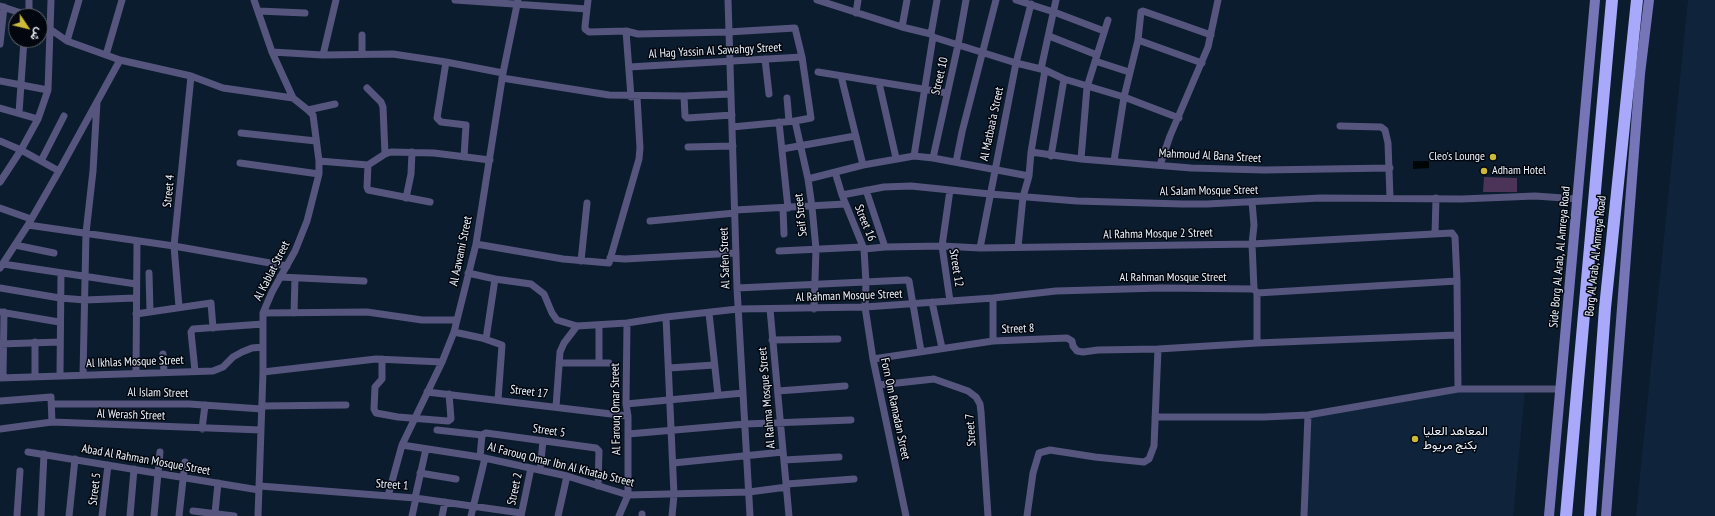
<!DOCTYPE html>
<meta charset="utf-8">
<style>
body{margin:0}
#map{position:relative;width:1715px;height:516px;overflow:hidden;background:#0b1c2e;font-family:"PT Sans Narrow",Vazirmatn,sans-serif}
canvas{display:block}
.north{position:absolute;left:8px;top:8px;width:40px;height:40px;box-sizing:border-box;background:#02060e;border:1px solid #60656d;border-radius:50%;rotate:125deg;font-size:11px;font-weight:700;line-height:16px;text-align:center;color:#eef4fc}
.north::after{content:'';display:block;margin:auto;width:14px;height:18px;background:#cdb938;clip-path:polygon(50% 0,100% 100%,50% 72%,0 100%)}
</style>
<div id="map">
<canvas width="1715" height="516"></canvas>
<div class="north">ش</div>
</div>
<script>
const ctx = document.querySelector('canvas').getContext('2d');
ctx.lineJoin = 'round';
function fillPath(path, color) {
  ctx.fillStyle = color;
  ctx.fill(path, 'evenodd');
}
function shape(rows) {
  const path = new Path2D();
  for (const r of rows) {
    path.moveTo(r[0], r[1]);
    for (let i = 2; i < r.length; i += 2) path.lineTo(r[i], r[i + 1]);
  }
  return path;
}
function strokePath(path, color, width, dash) {
  ctx.strokeStyle = color;
  ctx.lineWidth = width;
  ctx.lineCap = dash ? 'butt' : 'round';
  ctx.setLineDash(dash || []);
  ctx.stroke(path);
}
function write(font, color, halo, rows, align = 'center') {
  ctx.font = font + ' "PT Sans Narrow",Vazirmatn,sans-serif';
  ctx.lineWidth = 3;
  ctx.setLineDash([]);
  ctx.textBaseline = 'middle';
  ctx.strokeStyle = halo;
  ctx.fillStyle = color;
  for (const [text, x, y, turn = 0] of rows) {
    ctx.save();
    ctx.translate(x, y);
    ctx.rotate((+turn || 0) * Math.PI / 180);
    ctx.textAlign = isNaN(turn) ? turn : align;
    if (halo) ctx.strokeText(text, 0, 0);
    ctx.fillText(text, 0, 0);
    ctx.restore();
  }
}
fillPath(shape([
 [1688,0,1715,0,1715,516,1636,516],
 [1460,391,1525,391,1513,516,1306,516,1311,418,1313,416,1370,408]
]), '#0f243b');
fillPath(shape([
 [1484,177,1517,178,1517,192,1483,192]
]), '#4c3459');
fillPath(shape([
 [1413,161,1429,161,1429,168,1413,169]
]), '#000606');
strokePath(shape([
 [254,0,272,52,293,98,308,110,313,115,319,161,319,174,307,221,295,251,272,292,263,313,263,372,258,516],
 [455,0,587,9],
 [588,0,585,26,585,29,589,32,626,31,638,34,728,32,795,28,802,57,811,118,795,121,732,127],
 [728,0,737,288,750,516],
 [817,0,902,27,931,34,933,37,1016,63,1045,70,1064,79,1124,97,1179,118],
 [1016,0,1054,12,1104,31],
 [0,6,30,16],
 [258,11,305,13],
 [856,13,858,0],
 [29,15,29,0],
 [40,22,67,41,120,60,191,76,223,88,293,98],
 [902,27,907,0],
 [626,31,631,97],
 [931,34,937,0],
 [1049,36,1097,55],
 [1138,40,1202,63],
 [67,41,79,0],
 [0,44,4,7],
 [272,52,323,55,393,54,446,62,503,73],
 [362,54,362,35],
 [106,55,122,0],
 [323,55,336,0],
 [765,59,769,94],
 [1095,61,1129,72],
 [446,62,437,118,441,122,466,125,464,157],
 [629,67,802,57],
 [1041,69,1056,0],
 [818,72,947,93],
 [841,76,863,165],
 [502,78,609,95,684,96,731,94],
 [0,81,48,90],
 [879,83,896,158],
 [367,88,381,102,383,107,385,154],
 [684,96,685,116,687,118,732,115],
 [787,98,789,121],
 [0,108,38,119],
 [308,110,335,104],
 [19,113,24,40],
 [795,121,808,179,812,207,816,249,814,309],
 [779,122,788,208],
 [1340,126,1381,127,1385,130,1388,143,1390,197],
 [241,133,316,141],
 [0,141,21,150,59,171],
 [688,147,733,146],
 [782,149,855,136],
 [1031,152,1081,159,1191,168,1264,170,1390,168],
 [914,156,933,37],
 [1051,156,1064,79],
 [933,158,958,45,966,0],
 [1081,159,1087,87,1108,20],
 [41,161,64,116],
 [319,161,368,165,385,154,391,152,434,153,490,160],
 [1114,161,1124,97,1138,40,1141,12,1143,11,1211,35],
 [956,162,962,132,996,0],
 [240,163,319,174],
 [368,165,367,187,368,190,430,202],
 [1160,165,1170,136,1208,47,1218,0],
 [835,172,842,195,864,249,866,283,865,307,873,359,906,516],
 [808,179,863,165,914,156,933,158,1029,176],
 [0,182,21,150,38,119,48,90,51,0],
 [866,190,885,247],
 [950,190,942,246,950,301],
 [842,195,884,187,911,186,990,194,1077,201,1182,204,1207,204,1320,198,1461,199,1535,196,1578,199],
 [406,198,411,174,412,152],
 [1252,202,1254,225,1252,244,1254,289,1257,293,1257,343],
 [0,208,31,219],
 [783,209,784,234],
 [735,210,845,204],
 [650,221,735,213],
 [28,225,174,246,287,266],
 [1435,234,1436,198],
 [476,244,563,259,609,263,639,159,640,148,637,97],
 [15,245,54,253],
 [1018,247,1023,197,1029,176,1031,152,1045,70],
 [980,248,1016,63,1031,4],
 [864,249,885,247,942,246,980,248,1252,244,1452,233,1455,237,1457,281,1458,389],
 [779,251,862,247],
 [610,258,625,259,736,253],
 [581,261,587,203],
 [3,264,136,284],
 [0,268,28,225,59,171,120,60],
 [149,273,150,311],
 [468,273,495,279,531,284,544,294,552,313,557,320,577,326,627,323,666,317,738,309,865,307,993,298,1056,291,1161,288,1254,289],
 [280,277,364,281],
 [0,288,60,298,85,300,135,298],
 [737,288,907,280,909,281,921,351],
 [1257,293,1457,281],
 [932,302,942,348],
 [179,307,174,246,191,76],
 [770,309,789,516],
 [0,312,59,322],
 [263,313,367,312,422,320,457,320],
 [294,313,295,278],
 [709,313,718,395],
 [136,314,211,303,213,328],
 [666,317,674,495,672,516],
 [454,332,482,338,502,345,498,400],
 [486,339,495,279],
 [772,340,838,339],
 [993,341,993,298],
 [35,342,35,376],
 [0,344,60,342],
 [163,354,164,372],
 [382,359,382,379,375,387,374,409,376,413,398,417,448,421,451,419,449,394],
 [873,359,993,341,1067,338,1072,341,1073,346,1077,351,1083,352,1098,350,1158,349,1257,343,1457,335],
 [559,363,609,363],
 [599,363,599,326],
 [669,368,714,365],
 [195,371,191,332,193,329,263,324],
 [263,372,376,359,442,362],
 [136,373,137,242],
 [60,375,61,273],
 [83,375,86,233,93,171,97,102],
 [3,377,4,312],
 [0,378,213,371,223,367,233,357,242,352,252,348,263,347],
 [879,385,934,379,968,391,976,397,980,404,981,412,988,516],
 [778,391,845,386],
 [427,392,628,416],
 [0,401,51,397,52,422],
 [52,404,189,404,262,409],
 [626,404,743,393],
 [262,406,346,405],
 [556,407,560,352,564,343,577,326],
 [1155,417,1264,417,1308,415,1458,389,1561,389],
 [0,429,52,422,261,430],
 [202,429,205,405],
 [437,430,482,435],
 [628,434,745,424,851,420],
 [402,445,480,457,567,476,628,495,749,492,787,487],
 [28,452,259,490],
 [480,457,482,435,486,433,596,448,599,451,598,486],
 [784,460,839,457],
 [673,463,783,452],
 [540,470,543,441],
 [420,473,456,479],
 [787,484,854,479],
 [260,486,415,498,521,513],
 [388,496,402,445,442,362,454,332,476,244,503,73,518,0],
 [415,498,426,449],
 [193,511,234,516],
 [215,513,218,483],
 [17,516,20,471],
 [41,516,44,454],
 [69,516,75,459],
 [102,516,108,465],
 [130,516,134,469],
 [154,516,160,452],
 [179,516,185,462],
 [412,516,416,498],
 [442,516,445,502],
 [471,516,485,458],
 [521,516,531,468],
 [558,516,567,476],
 [619,516,628,495,628,416,626,404,627,323],
 [642,516,642,514],
 [1027,516,1033,473,1039,453,1050,450,1095,457,1144,462,1149,459,1154,446,1158,349],
 [1304,516,1308,415]
]), '#55557e', 7);
strokePath(shape([
 [1549,516,1595,0],
 [1606,516,1640,74,1649,0]
]), '#7675b7', 10);
strokePath(shape([
 [1566,516,1612,0],
 [1590,516,1605,308,1637,0]
]), '#a9a9fb', 12);
for (const [x, y, r, color] of [
 [1493,157,4,"#cdb938"],
 [1484,171,4,"#cdb938"],
 [1415,439,4,"#cdb938"]
]) {
  const dot = new Path2D();
  dot.arc(x, y, r, 0, 2 * Math.PI);
  ctx.fillStyle = color;
  ctx.fill(dot);
  strokePath(dot, '#02060e', 1.5);
}
write('12px', '#eef4fc', '#02060e', [
 ["Al Hag Yassin Al Sawahgy Street",715,51,-3],
 ["Street 10",940,76,-77],
 ["Al Matbaa'a Street",992,124,-78],
 ["Mahmoud Al Bana Street",1210,156,3],
 ["Street 4",169,191,-84],
 ["Al Salam Mosque Street",1209,191,-1],
 ["Seif Street",801,215,-96],
 ["Street 16",865,223,68],
 ["Al Rahma Mosque 2 Street",1158,234,-1],
 ["Al Aawami Street",461,251,-78],
 ["Borg Al Arab, Al Amreya Road",1596,256,-84],
 ["Side Borg Al Arab, Al Amreya Road",1560,257,-85],
 ["Al Safen Street",725,258,-92],
 ["Street 12",956,268,81],
 ["Al Kablat Street",272,271,-63],
 ["Al Rahman Mosque Street",1173,278],
 ["Al Rahman Mosque Street",849,296,-2],
 ["Street 8",1018,329,-2],
 ["Al Ikhlas Mosque Street",135,362,-2],
 ["Street 17",529,392,7],
 ["Al Islam Street",158,393,1],
 ["Al Rahma Mosque Street",767,398,-95],
 ["Al Farouq Omar Street",616,409,-91],
 ["Forn Om Ramadan Street",895,409,78],
 ["Al Werash Street",131,415,2],
 ["Street 7",971,430,-94],
 ["Street 5",549,431,8],
 ["Abad Al Rahman Mosque Street",146,460,10],
 ["Al Farouq Omar Ibn Al Khatab Street",561,465,14],
 ["Street 1",392,485,4],
 ["Street 5",95,489,-83],
 ["Street 2",515,489,-78]
]);
write('12px', '#eef4fc', '#02060e', [
 ["Cleo's Lounge",1485,157,"right"],
 ["Adham Hotel",1492,171],
 ["المعاهد العليا",1423,432],
 ["بكنج مريوط",1423,446]
], 'left');
</script>
